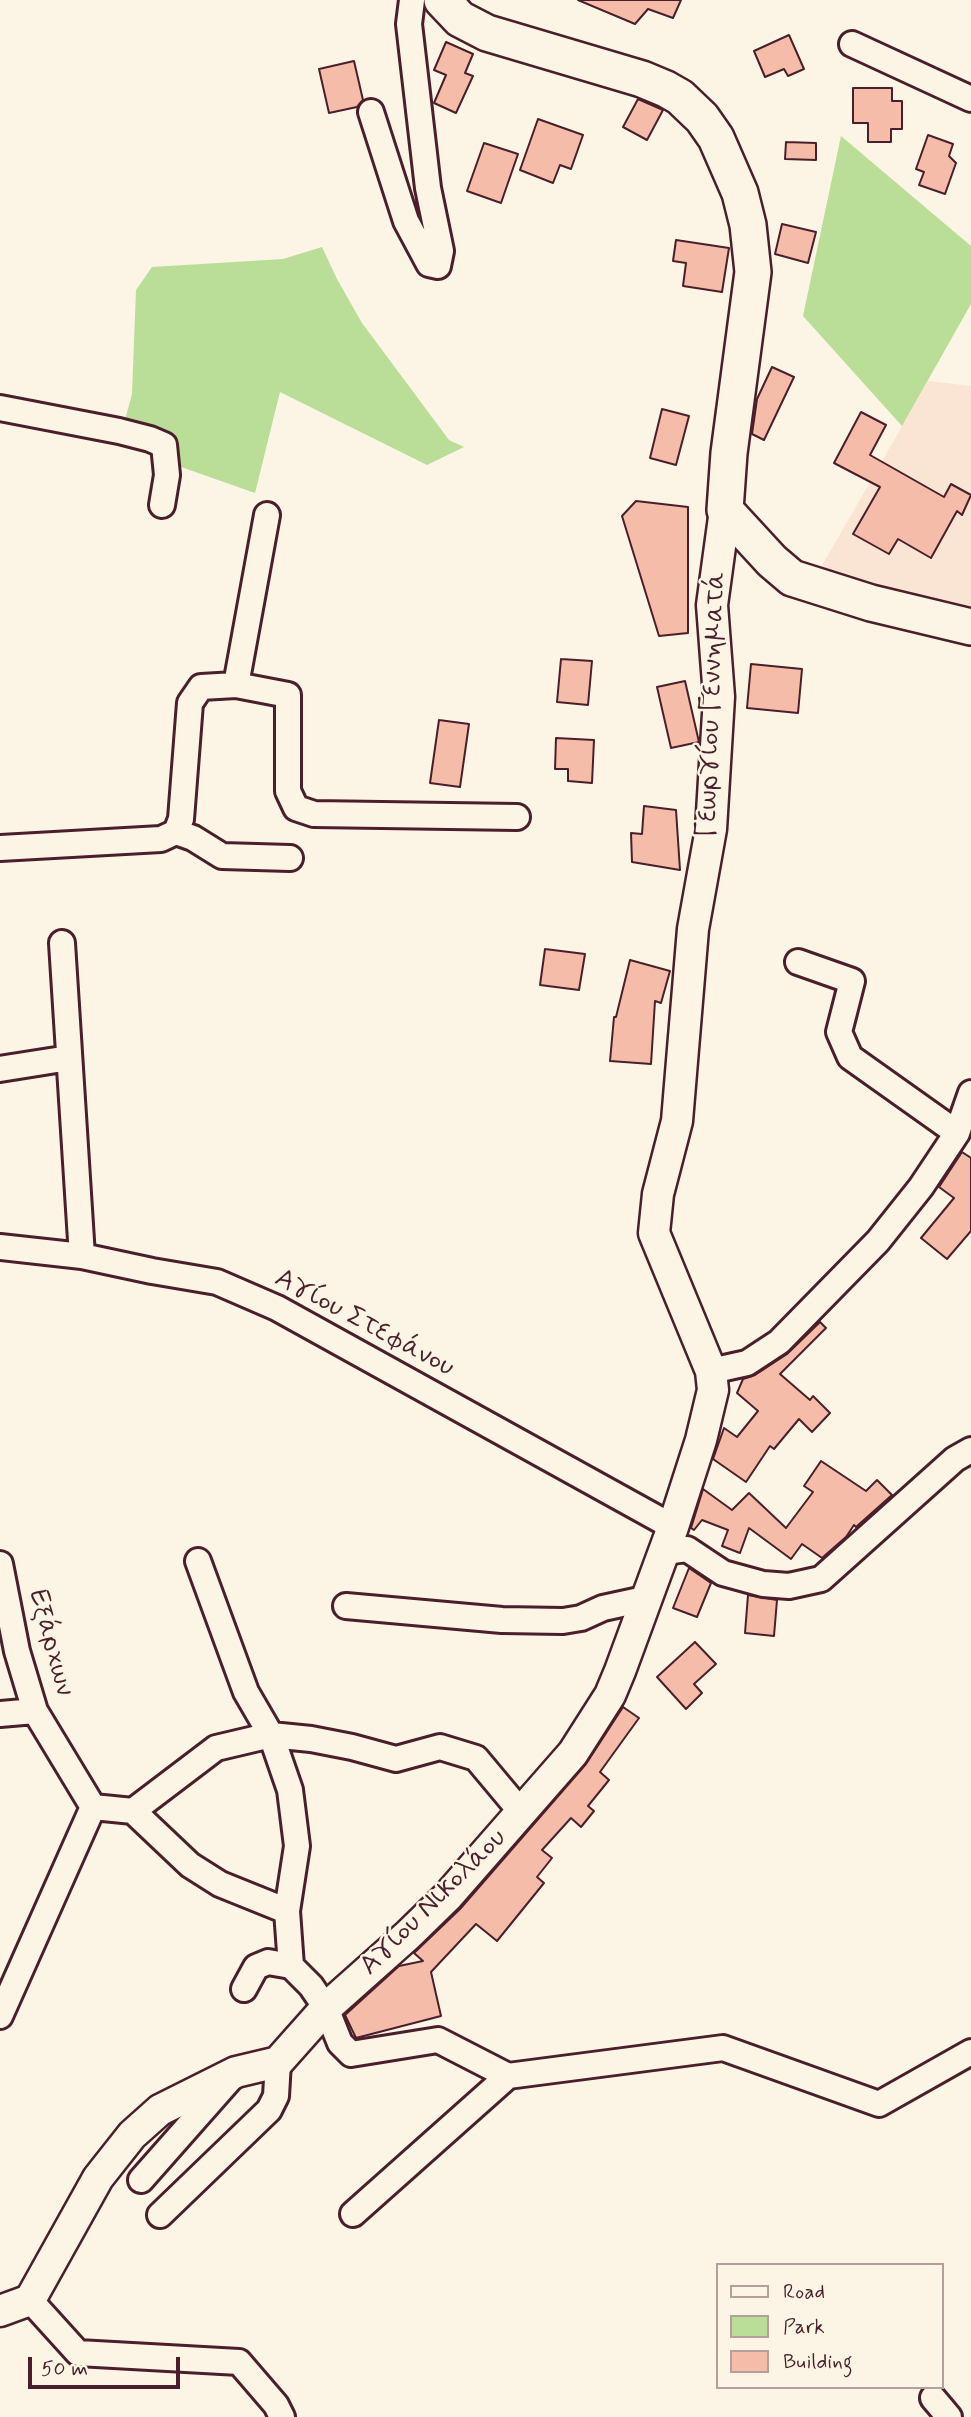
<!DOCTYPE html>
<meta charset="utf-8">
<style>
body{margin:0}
#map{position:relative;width:971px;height:2417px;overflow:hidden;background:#fcf5e5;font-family:Mynerve,sans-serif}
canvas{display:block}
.legend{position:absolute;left:716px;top:2263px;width:228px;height:126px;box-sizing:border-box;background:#fcf5e5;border:2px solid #b59f9b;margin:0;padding:9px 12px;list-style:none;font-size:21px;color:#4a1f2b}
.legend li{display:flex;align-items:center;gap:14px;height:35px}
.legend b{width:35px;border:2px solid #b59f9b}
.scale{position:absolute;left:28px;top:2357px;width:152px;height:32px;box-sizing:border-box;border:4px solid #4a1f2b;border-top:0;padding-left:9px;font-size:21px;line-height:24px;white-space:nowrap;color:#4a1f2b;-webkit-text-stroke:5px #fcf5e5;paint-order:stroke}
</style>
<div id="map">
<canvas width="971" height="2417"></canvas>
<ul class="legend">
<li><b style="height:9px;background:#fcf5e5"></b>Road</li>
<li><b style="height:19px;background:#badd97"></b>Park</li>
<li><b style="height:19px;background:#f4bca9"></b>Building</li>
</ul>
<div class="scale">50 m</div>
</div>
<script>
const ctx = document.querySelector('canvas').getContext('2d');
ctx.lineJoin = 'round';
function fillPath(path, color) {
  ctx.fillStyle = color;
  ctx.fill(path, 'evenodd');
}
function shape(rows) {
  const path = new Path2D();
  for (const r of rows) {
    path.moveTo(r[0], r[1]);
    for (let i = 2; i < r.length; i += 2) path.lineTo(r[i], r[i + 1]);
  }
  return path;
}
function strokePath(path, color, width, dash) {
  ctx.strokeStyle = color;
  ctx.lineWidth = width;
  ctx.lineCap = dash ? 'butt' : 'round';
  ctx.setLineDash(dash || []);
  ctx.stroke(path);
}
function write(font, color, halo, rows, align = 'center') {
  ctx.font = font + ' Mynerve,sans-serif';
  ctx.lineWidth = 5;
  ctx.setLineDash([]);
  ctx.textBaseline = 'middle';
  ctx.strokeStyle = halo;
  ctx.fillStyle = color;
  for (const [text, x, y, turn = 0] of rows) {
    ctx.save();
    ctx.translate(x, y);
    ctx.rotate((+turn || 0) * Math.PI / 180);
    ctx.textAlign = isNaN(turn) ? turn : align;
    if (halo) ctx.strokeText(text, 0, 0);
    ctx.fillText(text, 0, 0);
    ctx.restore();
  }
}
fillPath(shape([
 [928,381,971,386,971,607,892,591,820,569]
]), '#fae4d3');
fillPath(shape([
 [841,136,971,246,971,304,902,426,803,316],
 [322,247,337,279,362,323,449,440,464,447,427,465,280,392,255,493,181,467,174,448,123,427,132,394,136,290,152,267,283,259]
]), '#badd97');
const building = shape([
 [578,0,681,0,673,18,648,9,635,24,578,0],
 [789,35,804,69,788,76,784,69,765,77,754,51,789,35],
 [446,42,473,54,465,73,473,76,456,113,434,103,446,75,434,70,446,42],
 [354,61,363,100,357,107,329,113,319,69,354,61],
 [853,88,892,88,892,101,902,101,902,129,891,129,891,142,868,142,868,123,853,123,853,88],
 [638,99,663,110,647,140,623,127,638,99],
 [538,119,583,135,571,169,560,165,553,183,520,170,538,119],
 [928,135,953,144,949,156,956,163,945,194,919,185,924,172,916,169,928,135],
 [786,142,816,143,816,160,785,159,786,142],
 [484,143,518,154,501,203,467,191,484,143],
 [782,224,816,232,808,263,775,254,782,224],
 [676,240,729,248,722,292,683,286,686,263,673,261,676,240],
 [772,367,794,377,764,440,752,434,757,399,772,367],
 [662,409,689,416,676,465,650,458,662,409],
 [861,412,886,425,870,455,944,497,951,484,971,495,962,515,957,511,931,558,898,539,889,554,853,534,880,487,834,463,861,412],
 [636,501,688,507,688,633,659,636,622,516,636,501],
 [561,659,592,661,588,705,557,702,561,659],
 [751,664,802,669,798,713,747,708,751,664],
 [685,681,699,742,671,748,657,687,685,681],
 [439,720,469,724,460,787,430,783,439,720],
 [556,738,594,740,592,783,568,781,568,769,555,769,556,738],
 [644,806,676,810,680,870,632,862,631,833,642,834,644,806],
 [545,949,585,954,579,990,540,985,545,949],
 [630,960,670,971,661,1003,655,1001,651,1064,610,1061,614,1017,616,1017,630,960],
 [962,1152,971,1158,971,1231,947,1259,921,1238,954,1198,939,1187,962,1152],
 [820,1322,826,1328,780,1374,810,1400,813,1396,830,1413,812,1432,799,1419,774,1449,770,1446,746,1482,713,1459,724,1428,737,1437,758,1411,737,1393,743,1379,755,1375,787,1354,820,1322],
 [821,1461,866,1491,877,1480,892,1495,856,1527,854,1525,846,1537,822,1558,802,1544,791,1559,749,1528,740,1553,722,1546,728,1530,702,1520,694,1530,691,1528,703,1489,732,1510,749,1493,786,1528,813,1492,804,1486,821,1461],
 [689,1568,711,1583,697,1617,673,1608,689,1568],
 [748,1595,777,1600,774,1636,745,1633,748,1595],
 [695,1642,716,1664,694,1684,702,1693,686,1709,657,1677,695,1642],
 [623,1707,639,1718,600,1772,609,1780,588,1806,594,1811,581,1827,571,1818,542,1850,552,1858,537,1877,544,1883,497,1941,476,1924,431,1972,441,2016,356,2038,345,2015,399,1966,423,1961,414,1953,460,1909,586,1764,623,1707]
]);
fillPath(building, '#f4bca9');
strokePath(building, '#4a1f2b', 2);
const minor = shape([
 [852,44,971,99],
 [371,112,406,221,429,264,438,266,441,251,428,188,409,24,412,0],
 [0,408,119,431,150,439,164,445,167,475,162,505],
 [236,685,267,515],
 [176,832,193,838,222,856,290,858],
 [0,848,161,839,176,832,181,819,190,703,201,687,236,685,288,695,288,791,296,808,314,814,517,817],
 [62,943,82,1256],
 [798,962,852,981,839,1032,850,1057,957,1133],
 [0,1069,69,1058],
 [0,1247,82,1256,152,1271,217,1282,277,1308,673,1527],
 [711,1371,747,1363,779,1342,878,1241,921,1187,957,1133,971,1093],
 [665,1552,687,1549,723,1573,763,1584,789,1586,821,1579,955,1459,971,1450],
 [198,1561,246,1692,271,1735,290,1790,297,1846,287,1911,291,1966,311,1986,326,2008,340,2043,351,2054,438,2040,508,2076,723,2048,879,2104,971,2052],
 [0,1564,17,1651,35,1711,93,1807],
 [346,1606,502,1620,563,1621,581,1618,603,1608,649,1598],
 [0,1714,35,1711],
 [93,1807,133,1811,216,1748,271,1735,311,1739,352,1747,396,1759,440,1747,476,1758,522,1813],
 [133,1811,190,1865,220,1884,287,1911],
 [244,1989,256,1967,268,1962,291,1966],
 [0,2016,93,1807],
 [141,2180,231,2078],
 [353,2214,508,2076],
 [160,2215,269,2110,276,2096,278,2062],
 [30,2300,78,2353,239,2362,276,2405,282,2417],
 [933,2398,949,2417]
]);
const tertiary = shape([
 [0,2311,30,2300,98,2178,132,2135,160,2110,236,2072,278,2062,326,2008,408,1935,447,1897,573,1753,610,1695,620,1671,673,1527,701,1440,713,1390,711,1371,654,1233,658,1194,677,1121,693,929,711,829,719,697,712,605,725,510]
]);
const secondary = shape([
 [442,0,460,19,487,33,642,79,666,89,680,97,702,118,716,138,740,193,748,225,753,272,729,453,725,510,772,561,792,578,871,603,971,627]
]);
strokePath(minor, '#4a1f2b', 30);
strokePath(tertiary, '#4a1f2b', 35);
strokePath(secondary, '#4a1f2b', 40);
strokePath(minor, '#fcf5e5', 24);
strokePath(tertiary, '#fcf5e5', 30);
strokePath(secondary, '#fcf5e5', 35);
write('28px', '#4a1f2b', '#fcf5e5', [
 ["Γεωργίου Γεννηματά",713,705,-88],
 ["Αγίου Στεφάνου",364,1324,28],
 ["Εξάρχων",50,1643,75],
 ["Αγίου Νικολάου",434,1903,-45]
]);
</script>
